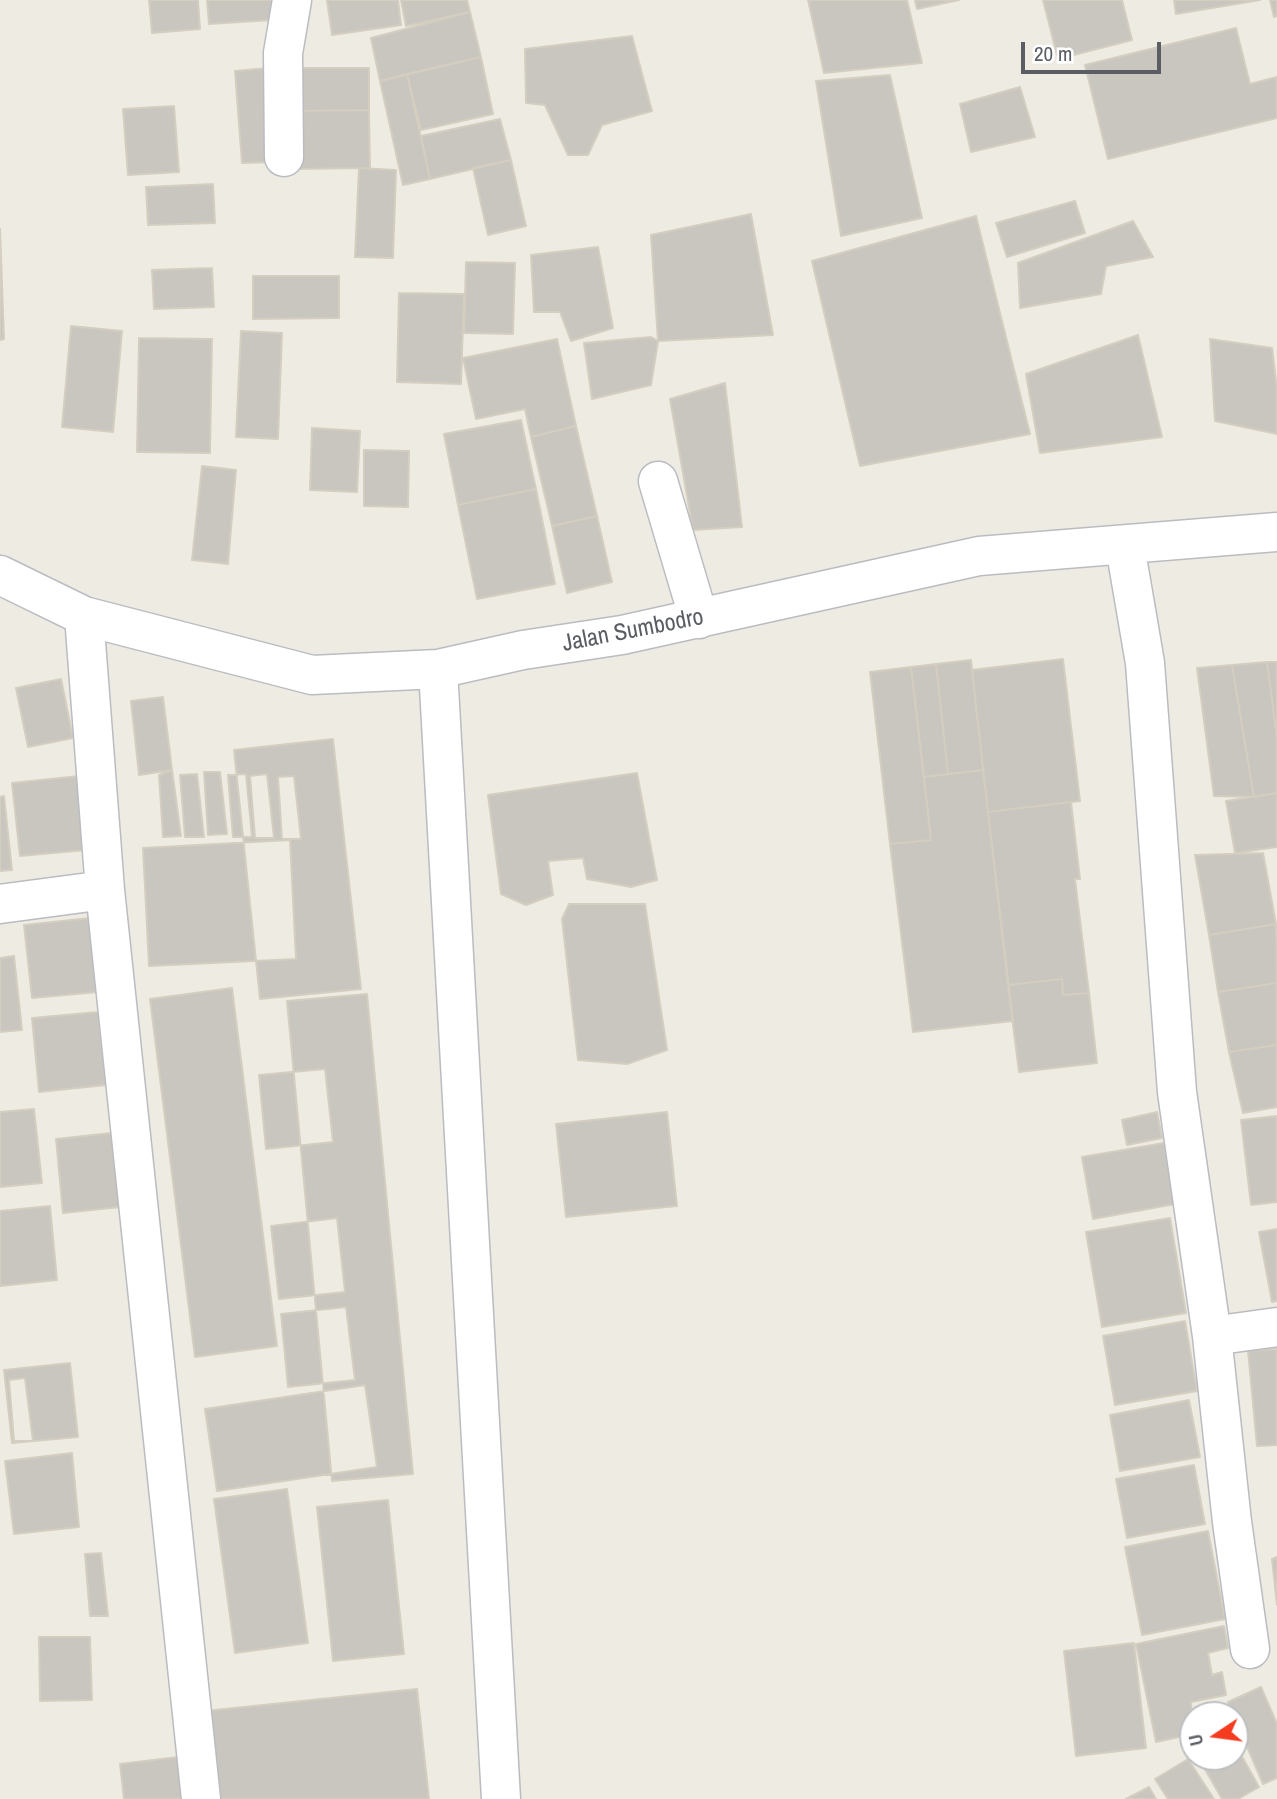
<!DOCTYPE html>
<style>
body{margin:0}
#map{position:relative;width:1277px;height:1799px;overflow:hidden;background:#eeece2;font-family:"Archivo Narrow",sans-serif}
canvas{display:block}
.north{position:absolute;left:1179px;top:1701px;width:70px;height:70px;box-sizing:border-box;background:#fff;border:2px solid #bdbfc1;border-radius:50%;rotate:257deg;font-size:19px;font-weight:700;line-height:28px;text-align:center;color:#5a5e64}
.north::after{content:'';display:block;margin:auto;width:24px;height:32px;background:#f63c20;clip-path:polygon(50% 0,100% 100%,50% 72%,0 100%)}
.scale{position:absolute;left:1021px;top:42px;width:140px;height:32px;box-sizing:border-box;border:4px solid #5a5e64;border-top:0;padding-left:9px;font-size:21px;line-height:24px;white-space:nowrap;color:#5a5e64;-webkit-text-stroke:5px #fff;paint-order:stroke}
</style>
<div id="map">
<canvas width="1277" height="1799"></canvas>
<div class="north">U</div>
<div class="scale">20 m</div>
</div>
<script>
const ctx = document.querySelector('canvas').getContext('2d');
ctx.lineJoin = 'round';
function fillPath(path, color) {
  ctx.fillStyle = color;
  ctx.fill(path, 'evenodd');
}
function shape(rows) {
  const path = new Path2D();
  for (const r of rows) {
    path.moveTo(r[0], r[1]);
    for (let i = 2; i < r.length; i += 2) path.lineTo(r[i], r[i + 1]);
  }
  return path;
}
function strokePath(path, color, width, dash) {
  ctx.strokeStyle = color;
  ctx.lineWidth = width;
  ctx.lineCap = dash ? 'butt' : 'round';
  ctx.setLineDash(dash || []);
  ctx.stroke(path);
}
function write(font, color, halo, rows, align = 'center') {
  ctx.font = font + ' "Archivo Narrow",sans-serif';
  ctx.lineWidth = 6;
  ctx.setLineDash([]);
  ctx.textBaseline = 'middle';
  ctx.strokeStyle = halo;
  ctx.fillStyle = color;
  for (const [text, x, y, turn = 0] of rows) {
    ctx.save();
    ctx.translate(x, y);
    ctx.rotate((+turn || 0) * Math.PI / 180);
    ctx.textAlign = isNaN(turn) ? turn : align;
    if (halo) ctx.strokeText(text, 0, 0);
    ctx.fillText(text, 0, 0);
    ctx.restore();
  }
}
const building = shape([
 [149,0,198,0,200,29,152,33,149,0],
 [207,0,286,0,288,19,209,24,207,0],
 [327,0,398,0,401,25,332,35,327,0],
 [401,0,467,0,470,12,406,26,401,0],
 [808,0,907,0,922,63,824,73,808,0],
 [915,0,959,0,917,9,915,0],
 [1043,0,1122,0,1132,40,1058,59,1043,0],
 [1174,0,1260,0,1176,14,1174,0],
 [1270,0,1277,0,1277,16,1274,17,1270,0],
 [470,12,481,57,380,81,371,38,470,12],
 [1236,28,1250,84,1277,77,1277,118,1108,159,1085,65,1236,28],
 [632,36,652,111,602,125,588,155,568,155,545,105,526,103,525,49,632,36],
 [481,57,493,114,421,130,407,74,481,57],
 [269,68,275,162,242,163,235,71,269,68],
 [289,68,369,68,369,110,291,111,289,68],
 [407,74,430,179,403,185,380,81,407,74],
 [890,75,922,218,841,236,816,81,890,75],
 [1020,87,1035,137,971,152,960,104,1020,87],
 [174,106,179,172,128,175,123,109,174,106],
 [369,110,370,168,292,169,291,111,369,110],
 [500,119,511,160,430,179,421,136,500,119],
 [511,160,526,226,488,235,473,168,511,160],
 [359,168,396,170,393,258,355,257,359,168],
 [213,184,215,223,148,225,146,187,213,184],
 [1075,201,1085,233,1007,257,996,223,1075,201],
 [751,214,773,335,658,341,651,235,751,214],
 [976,216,1030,434,860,466,812,261,976,216],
 [1133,221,1153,257,1106,266,1101,294,1020,308,1018,263,1133,221],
 [0,229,4,339,0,340,0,229],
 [598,247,613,328,571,341,560,312,534,312,531,255,598,247],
 [466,262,515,263,513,334,464,333,466,262],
 [212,268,214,307,154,309,152,270,212,268],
 [253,276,339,276,339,318,253,319,253,276],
 [399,293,464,294,461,384,397,382,399,293],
 [71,326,122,331,113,432,62,427,71,326],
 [241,331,282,333,278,439,236,437,241,331],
 [1138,335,1162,437,1040,453,1026,374,1138,335],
 [651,337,658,341,651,385,592,399,584,343,651,337],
 [139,338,212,339,210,453,137,452,139,338],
 [557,339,576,426,531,437,525,409,476,419,463,358,557,339],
 [1210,339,1272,348,1277,389,1277,434,1215,421,1210,339],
 [725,383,742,527,693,530,670,399,725,383],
 [521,420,536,489,458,505,444,434,521,420],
 [576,426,597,516,552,526,531,437,576,426],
 [312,428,360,431,357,492,310,490,312,428],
 [364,450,409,451,408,507,364,506,364,450],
 [202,466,236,470,228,564,192,560,202,466],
 [536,489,555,584,477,599,458,505,536,489],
 [597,516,612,582,567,593,552,526,597,516],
 [1063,659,1080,801,988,812,972,670,1063,659],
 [971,660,983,770,948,774,936,664,971,660],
 [1267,662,1277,738,1277,793,1254,797,1232,665,1267,662],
 [1267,662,1277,662,1277,738,1267,662],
 [936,664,948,774,924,777,911,667,936,664],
 [1232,665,1254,797,1214,796,1197,668,1232,665],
 [911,667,931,840,890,844,870,672,911,667],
 [61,679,73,738,28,747,16,688,61,679],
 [163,697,172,770,139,775,131,701,163,697],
 [333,739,361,989,260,999,234,750,333,739],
 [172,770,181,836,163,837,159,775,172,770],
 [983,770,1013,1021,913,1032,890,844,931,840,924,777,983,770],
 [204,772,220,772,227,834,208,835,204,772],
 [637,773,657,880,631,887,587,879,583,858,548,861,553,895,526,905,501,894,488,795,637,773],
 [197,774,204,837,185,837,180,775,197,774],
 [246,774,252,837,233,837,228,775,246,774],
 [267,774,274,838,255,838,250,776,267,774],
 [79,776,86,850,20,856,12,783,79,776],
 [294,776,301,839,282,839,278,777,294,776],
 [1277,793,1277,847,1235,853,1226,801,1277,793],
 [4,796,12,870,0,871,0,797,4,796],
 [1071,802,1080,879,1075,879,1089,993,1063,995,1062,979,1008,985,988,812,1071,802],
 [290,840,296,959,149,966,143,848,290,840],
 [1263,853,1276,924,1209,935,1195,855,1263,853],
 [569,904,645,904,667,1050,627,1064,578,1060,562,919,569,904],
 [90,918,98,992,32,998,24,925,90,918],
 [1276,924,1277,983,1218,992,1209,935,1276,924],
 [14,956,22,1030,0,1032,0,958,14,956],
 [1062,979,1063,995,1089,993,1097,1063,1019,1072,1008,985,1062,979],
 [1277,983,1277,1045,1229,1052,1218,992,1277,983],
 [232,988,277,1346,195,1357,150,999,232,988],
 [367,994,413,1474,332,1481,287,1001,367,994],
 [98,1012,106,1085,39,1092,32,1018,98,1012],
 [1277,1045,1277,1107,1243,1113,1229,1052,1277,1045],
 [325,1069,333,1142,266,1149,259,1075,325,1069],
 [34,1109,42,1183,0,1187,0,1112,34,1109],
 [667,1112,677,1206,566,1217,556,1124,667,1112],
 [1157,1112,1162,1138,1127,1145,1122,1120,1157,1112],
 [1277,1116,1277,1202,1251,1205,1241,1120,1277,1116],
 [121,1132,130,1206,63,1213,56,1139,121,1132],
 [1164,1143,1175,1204,1093,1219,1082,1157,1164,1143],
 [50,1206,57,1280,0,1286,0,1211,50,1206],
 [337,1218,345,1292,279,1299,271,1226,337,1218],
 [1170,1218,1186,1313,1102,1327,1086,1232,1170,1218],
 [1277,1229,1277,1301,1272,1302,1259,1232,1277,1229],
 [346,1307,355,1380,288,1387,281,1314,346,1307],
 [1185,1321,1197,1391,1115,1405,1103,1336,1185,1321],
 [1277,1349,1277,1445,1257,1446,1248,1351,1277,1349],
 [70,1363,78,1437,12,1443,4,1370,70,1363],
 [25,1378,33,1441,14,1441,9,1380,25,1378],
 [365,1385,377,1467,217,1491,205,1409,365,1385],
 [1189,1400,1200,1457,1120,1471,1110,1415,1189,1400],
 [72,1453,79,1527,14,1534,5,1461,72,1453],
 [1194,1465,1205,1524,1127,1538,1116,1479,1194,1465],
 [287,1489,308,1643,235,1653,214,1499,287,1489],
 [388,1500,404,1654,333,1661,317,1507,388,1500],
 [1208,1531,1225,1619,1142,1635,1125,1547,1208,1531],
 [101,1553,108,1616,90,1616,85,1554,101,1553],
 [1277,1557,1277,1605,1272,1559,1277,1557],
 [1224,1626,1228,1648,1208,1653,1212,1675,1222,1672,1226,1695,1191,1702,1193,1734,1156,1742,1136,1644,1224,1626],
 [39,1637,90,1637,92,1700,40,1701,39,1637],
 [1134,1643,1146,1748,1076,1756,1064,1651,1134,1643],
 [1261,1687,1277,1724,1277,1778,1263,1784,1228,1702,1261,1687],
 [417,1689,429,1799,195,1799,186,1713,417,1689],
 [1235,1744,1259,1787,1238,1799,1222,1799,1198,1757,1235,1757,1235,1744],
 [186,1756,191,1799,124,1799,120,1764,186,1756],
 [1188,1759,1214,1799,1168,1799,1155,1779,1188,1759],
 [1149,1787,1156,1799,1126,1799,1149,1787]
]);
fillPath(building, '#c9c6bf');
strokePath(building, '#d4cec0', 2);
const street = shape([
 [284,157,283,53,292,0],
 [658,481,699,619],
 [1125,546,1145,663,1177,1092,1212,1336,1232,1522,1250,1649],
 [0,575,84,616,312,675,438,669,523,650,622,635,979,556,1277,532],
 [84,616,105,890,201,1799],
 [438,669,501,1799],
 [0,904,105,890],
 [1212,1336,1277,1327]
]);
strokePath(street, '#babcc2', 41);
strokePath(street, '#fff', 38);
write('24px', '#5a5e64', '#fff', [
 ["Jalan Sumbodro",633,631,-11]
]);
</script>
